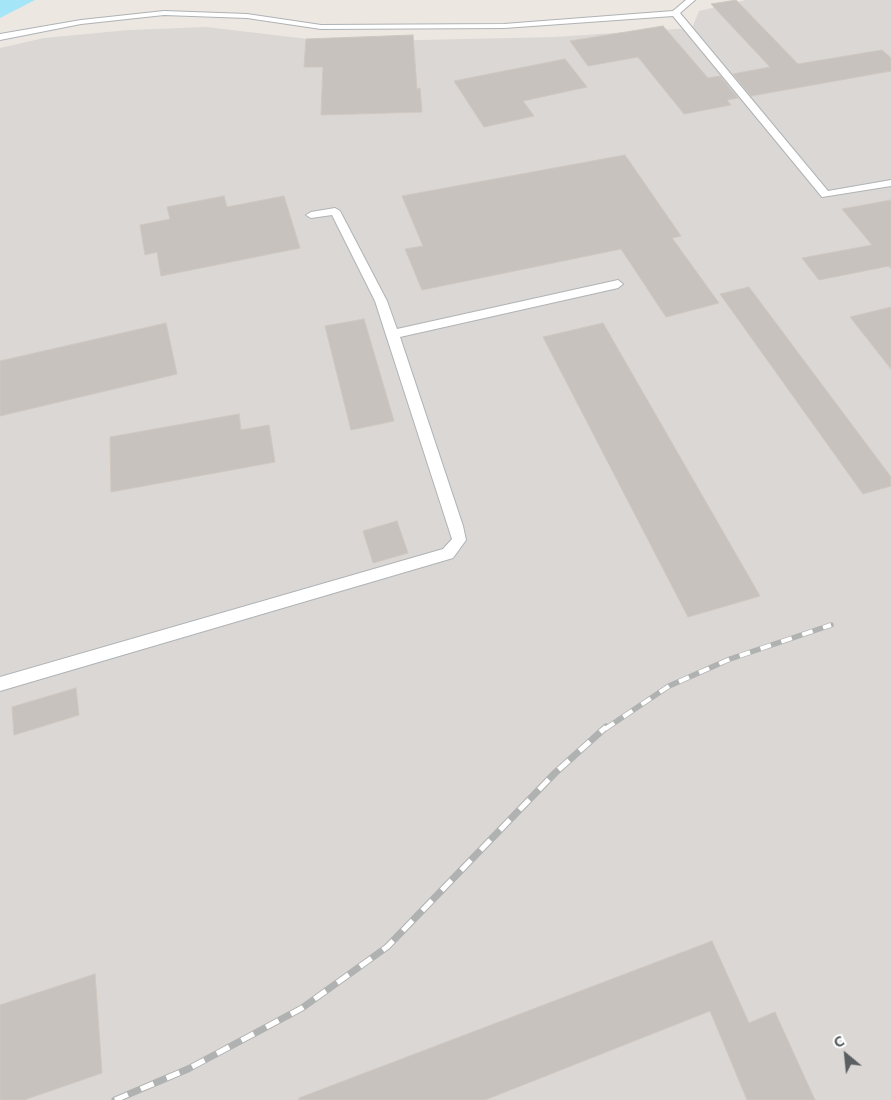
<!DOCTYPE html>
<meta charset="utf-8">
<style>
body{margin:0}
#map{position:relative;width:891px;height:1100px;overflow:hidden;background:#ece7e1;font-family:Commissioner,sans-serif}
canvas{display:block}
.north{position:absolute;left:821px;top:1030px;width:50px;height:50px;-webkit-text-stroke:4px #fff;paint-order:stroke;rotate:332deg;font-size:14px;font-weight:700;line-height:20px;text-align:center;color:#5a5f61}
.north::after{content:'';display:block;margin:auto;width:18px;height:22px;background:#5a5f61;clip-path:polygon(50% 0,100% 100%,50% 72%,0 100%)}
</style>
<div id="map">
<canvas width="891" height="1100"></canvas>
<div class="north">С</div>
</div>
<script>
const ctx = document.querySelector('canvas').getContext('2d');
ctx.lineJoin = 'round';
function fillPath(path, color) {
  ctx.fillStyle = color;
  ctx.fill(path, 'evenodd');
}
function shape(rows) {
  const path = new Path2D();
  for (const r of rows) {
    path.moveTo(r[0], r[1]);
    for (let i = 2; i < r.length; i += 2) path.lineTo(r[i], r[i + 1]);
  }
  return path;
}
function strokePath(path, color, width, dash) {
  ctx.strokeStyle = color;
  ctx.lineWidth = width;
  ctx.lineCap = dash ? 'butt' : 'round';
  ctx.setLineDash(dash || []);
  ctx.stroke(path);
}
fillPath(shape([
 [746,0,891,0,891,1100,0,1100,0,48,44,38,129,30,206,27,333,42,554,37,692,28,699,11]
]), '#dad7d4');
fillPath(shape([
 [0,0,35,0,0,18]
]), '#a5e5f8');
const building = shape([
 [736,0,798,64,882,50,891,58,891,71,751,96,733,74,770,67,711,4,736,0],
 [663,26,708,78,720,76,738,98,727,100,731,105,684,114,638,57,588,66,570,41,663,26],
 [413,35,417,89,420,88,422,112,321,115,323,67,304,67,306,39,413,35],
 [565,59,587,87,523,101,534,116,484,127,454,81,565,59],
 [625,155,681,236,672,238,719,303,666,317,621,249,422,290,405,249,423,246,402,196,625,155],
 [224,196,227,207,284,196,300,248,161,276,157,252,145,255,140,225,170,219,167,207,224,196],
 [891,200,891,269,889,266,819,280,802,258,872,245,842,209,891,200],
 [749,287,891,477,891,486,863,494,720,294,749,287],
 [891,307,891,369,850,317,891,307],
 [364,319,394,421,351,430,325,326,364,319],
 [166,323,177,374,0,416,0,361,166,323],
 [603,323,760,596,688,617,543,337,603,323],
 [239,414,241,430,269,425,275,462,111,492,110,437,239,414],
 [397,521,408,553,373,563,363,531,397,521],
 [76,688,79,715,14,735,12,707,76,688],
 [712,941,749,1023,775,1012,815,1100,747,1100,710,1011,485,1100,299,1100,299,1098,712,941],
 [95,974,102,1073,24,1100,0,1100,0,1005,95,974]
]);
fillPath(building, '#c7c2be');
strokePath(building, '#d0c8c0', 1);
const service = shape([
 [686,0,695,0,680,13,828,191,891,180,891,186,822,197,673,16,504,28,321,29,247,18,164,15,81,24,0,40,0,34,81,20,164,11,247,14,321,25,504,24,673,11,686,0],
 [335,208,340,211,387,301,397,329,618,280,623,284,618,288,400,337,463,526,466,540,453,558,0,691,0,677,443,549,452,539,375,301,332,215,311,218,306,215,311,212,335,208]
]);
strokePath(service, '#afb3b6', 2);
fillPath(service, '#fff');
const railFar1 = shape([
 [605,729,669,686,730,659,831,625]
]);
const rail = shape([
 [115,1100,188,1069,302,1008,387,947,555,773,606,727]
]);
strokePath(railFar1, '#b0b1b1', 5.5);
strokePath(rail, '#b0b1b1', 7);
strokePath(railFar1, '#fff', 4, [11]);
strokePath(rail, '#fff', 5, [14]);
</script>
